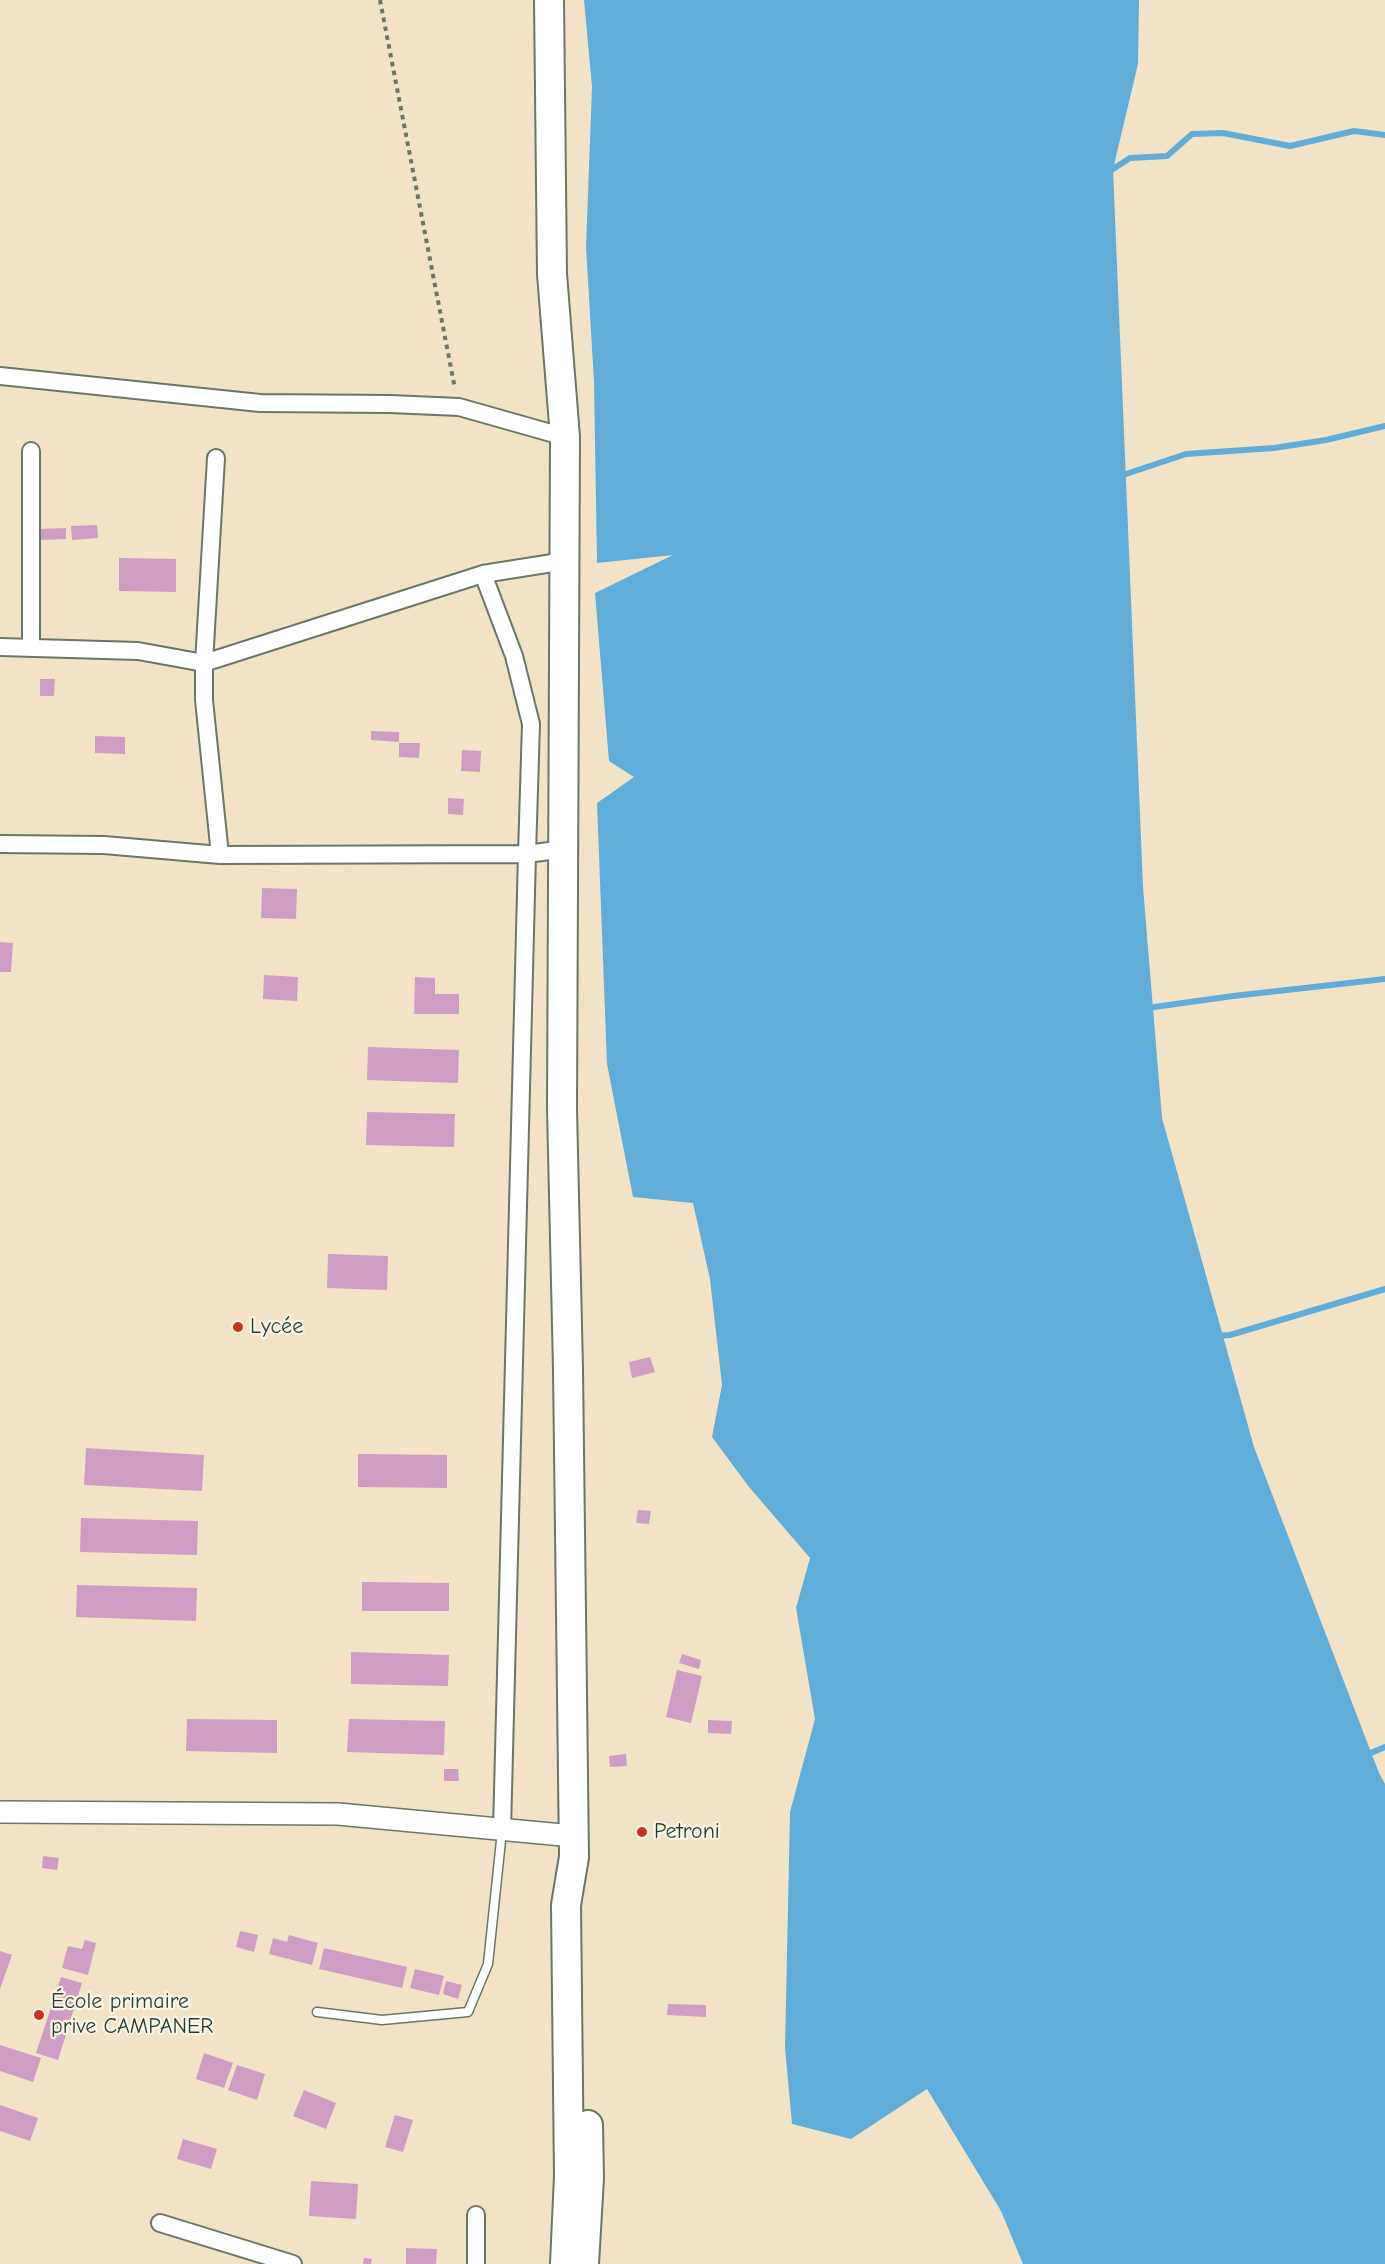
<!DOCTYPE html>
<meta charset="utf-8">
<style>
body{margin:0}
canvas{display:block;background:#f2e3c6}
</style>
<canvas width="1385" height="2264"></canvas>
<script>
const ctx = document.querySelector('canvas').getContext('2d');
ctx.lineJoin = 'round';
function fillPath(path, color) {
  ctx.fillStyle = color;
  ctx.fill(path, 'evenodd');
}
function shape(rows) {
  const path = new Path2D();
  for (const r of rows) {
    path.moveTo(r[0], r[1]);
    for (let i = 2; i < r.length; i += 2) path.lineTo(r[i], r[i + 1]);
  }
  return path;
}
function strokePath(path, color, width, dash) {
  ctx.strokeStyle = color;
  ctx.lineWidth = width;
  ctx.lineCap = dash ? 'butt' : 'round';
  ctx.setLineDash(dash || []);
  ctx.stroke(path);
}
function write(font, color, halo, rows, align = 'center') {
  ctx.font = font + ' "Comic Neue",sans-serif';
  ctx.lineWidth = 4.5;
  ctx.setLineDash([]);
  ctx.textBaseline = 'middle';
  ctx.strokeStyle = halo;
  ctx.fillStyle = color;
  for (const [text, x, y, turn = 0] of rows) {
    ctx.save();
    ctx.translate(x, y);
    ctx.rotate((+turn || 0) * Math.PI / 180);
    ctx.textAlign = isNaN(turn) ? turn : align;
    if (halo) ctx.strokeText(text, 0, 0);
    ctx.fillText(text, 0, 0);
    ctx.restore();
  }
}
fillPath(shape([
 [584,0,1139,0,1138,64,1113,169,1143,887,1162,1118,1254,1447,1379,1773,1385,1784,1385,2264,1023,2264,1001,2211,927,2089,851,2139,792,2124,785,2048,790,1812,815,1719,796,1608,810,1558,749,1487,712,1437,722,1385,710,1279,693,1203,633,1197,607,1064,597,803,634,777,609,761,595,593,673,555,597,563,594,382,586,247,592,87]
]), '#60add9');
strokePath(shape([
 [1113,169,1130,158,1167,156,1192,134,1223,133,1290,146,1354,131,1385,135],
 [1120,476,1186,454,1274,448,1326,440,1385,426],
 [1147,1008,1233,996,1385,979],
 [1215,1336,1230,1335,1385,1289],
 [1366,1755,1385,1747]
]), '#60add9', 6);
fillPath(shape([
 [97,525,98,538,72,540,71,526],
 [66,528,66,539,40,540,40,529],
 [119,558,176,559,176,592,119,591],
 [40,679,55,679,54,696,40,696],
 [371,731,399,732,399,742,371,740],
 [95,736,125,737,125,754,95,753],
 [399,743,420,743,419,758,399,757],
 [462,750,481,751,480,772,461,771],
 [448,798,464,799,463,815,448,814],
 [262,888,297,889,296,919,261,918],
 [0,942,13,943,11,972,0,972],
 [264,975,298,977,297,1001,263,999],
 [415,977,435,978,435,994,459,994,459,1014,414,1014],
 [368,1047,459,1050,458,1083,367,1080],
 [367,1112,455,1114,454,1147,366,1145],
 [328,1254,388,1256,387,1290,327,1288],
 [650,1357,655,1372,632,1378,629,1362],
 [86,1448,204,1455,202,1491,84,1485],
 [358,1454,447,1455,447,1488,358,1487],
 [638,1510,651,1511,649,1524,636,1523],
 [81,1518,198,1521,197,1555,80,1552],
 [362,1582,449,1583,449,1611,362,1611],
 [77,1585,197,1588,196,1621,76,1617],
 [351,1652,449,1655,448,1686,351,1684],
 [682,1654,701,1660,699,1669,679,1663],
 [677,1670,702,1676,691,1723,666,1717],
 [187,1719,277,1720,277,1753,186,1751],
 [349,1719,445,1721,444,1755,347,1752],
 [708,1720,732,1721,731,1734,708,1733],
 [626,1754,627,1766,610,1767,609,1756],
 [444,1769,458,1769,459,1781,444,1781],
 [43,1856,59,1858,57,1870,42,1868],
 [240,1931,258,1935,254,1952,236,1947],
 [289,1935,318,1943,312,1965,269,1954,273,1938,287,1942],
 [85,1940,96,1943,88,1975,62,1968,68,1946,82,1949],
 [324,1948,407,1967,402,1988,319,1969],
 [0,1951,12,1955,0,1989],
 [415,1969,444,1976,439,1995,410,1988],
 [61,1977,82,1983,58,2060,36,2053],
 [446,1981,462,1985,458,1999,443,1994],
 [668,2004,706,2005,706,2017,667,2015],
 [0,2045,41,2058,33,2082,0,2071],
 [204,2053,233,2063,224,2088,196,2079],
 [237,2065,265,2074,257,2100,228,2090],
 [304,2090,336,2103,326,2129,293,2116],
 [0,2105,38,2118,30,2141,0,2131],
 [395,2115,413,2120,403,2152,385,2147],
 [183,2139,217,2149,211,2169,177,2159],
 [311,2181,358,2184,356,2219,309,2216],
 [406,2248,437,2249,436,2264,406,2264],
 [364,2258,372,2259,371,2264,363,2264]
]), '#cf9dc4');
const service = shape([
 [317,2012,382,2020,468,2012,488,1964,502,1831]
]);
const minor = shape([
 [0,376,260,403,390,404,459,407,565,437],
 [216,458,204,663,204,700,220,855],
 [483,574,514,656,531,724,527,854,564,849],
 [0,647,138,651,204,663,483,574,565,561],
 [31,648,31,451],
 [0,844,104,845,220,855,527,854,502,1830],
 [160,2223,293,2264],
 [476,2264,476,2215]
]);
const tertiary = shape([
 [0,1812,338,1814,573,1836]
]);
const trunk = shape([
 [549,0,552,274,565,437,562,1109,568,1369,574,1857,566,1905,569,2176,565,2264],
 [584,2264,589,2178,588,2125]
]);
strokePath(service, '#697767', 11);
strokePath(minor, '#697767', 20);
strokePath(tertiary, '#697767', 24);
strokePath(trunk, '#697767', 32);
strokePath(shape([
 [380,0,455,389]
]), '#697767', 4, [4.5, 4.5]);
strokePath(service, '#fff', 8);
strokePath(minor, '#fff', 16);
strokePath(tertiary, '#fff', 21);
strokePath(trunk, '#fff', 28);
for (const [x, y, r, color] of [
 [238,1327,6,"#c8321e"],
 [642,1832,6,"#c8321e"],
 [39,2015,6,"#c8321e"]
]) {
  const dot = new Path2D();
  dot.arc(x, y, r, 0, 2 * Math.PI);
  ctx.fillStyle = color;
  ctx.fill(dot);
  strokePath(dot, '#fcf5e5', 2);
}
write('22px', '#1f3d34', '#fcf5e5', [
 ["Lycée",250,1327],
 ["Petroni",654,1832],
 ["École primaire",51,2002],
 ["prive CAMPANER",51,2027]
], 'left');
</script>
